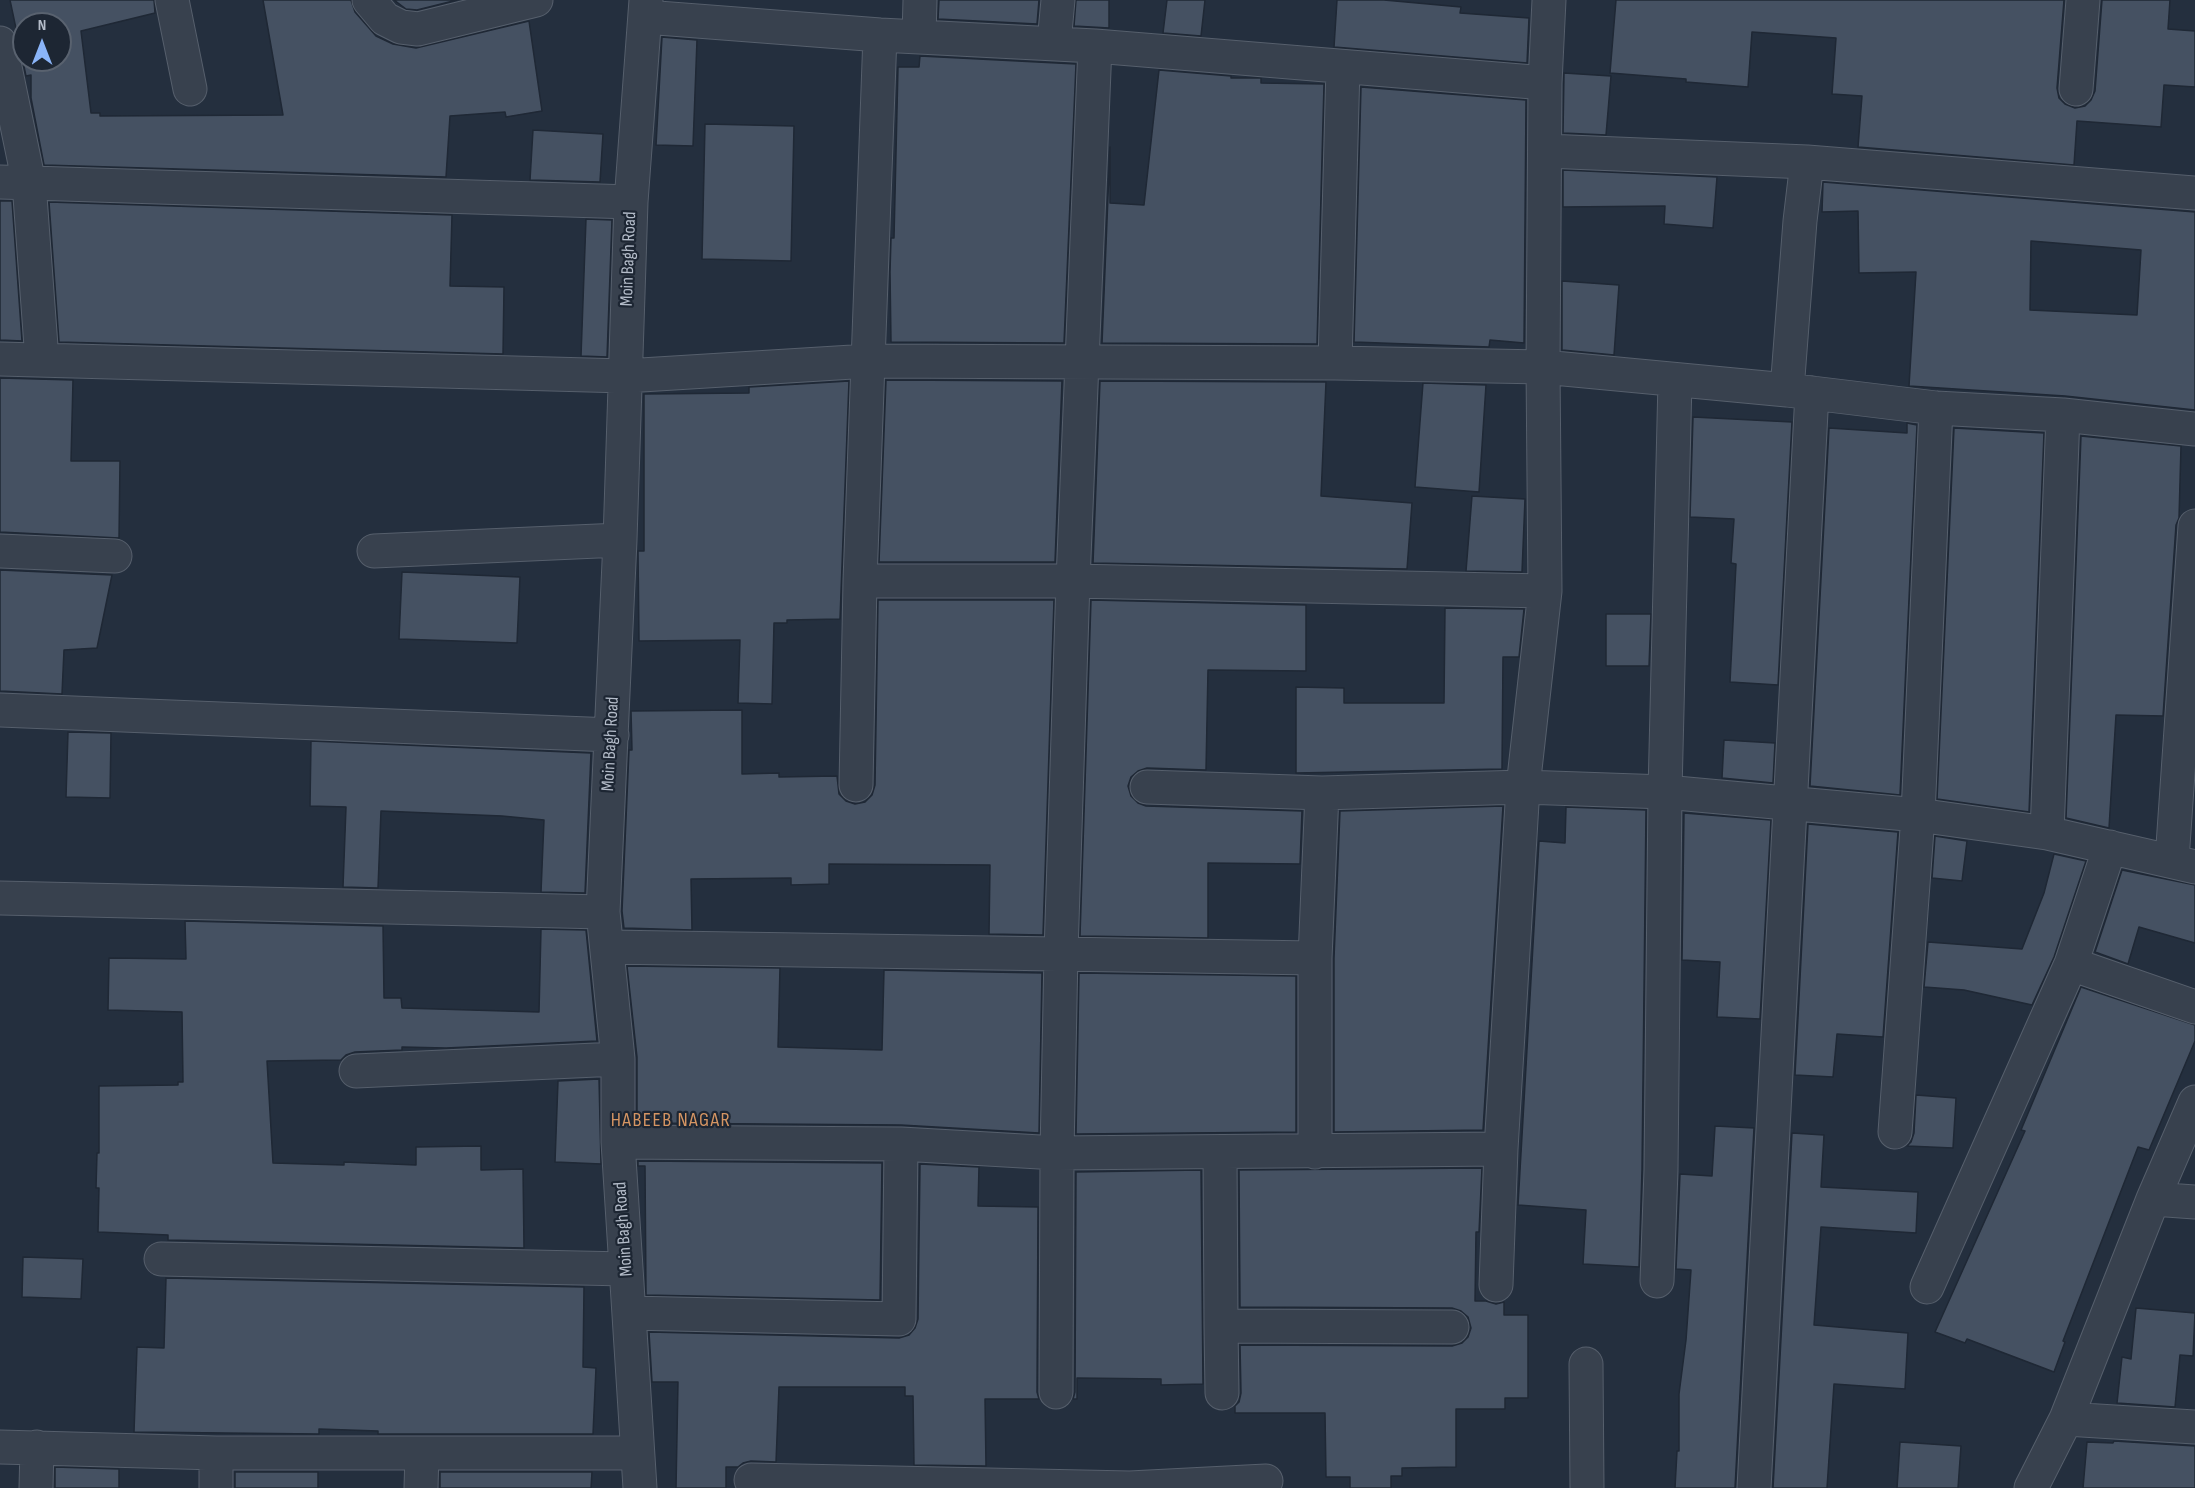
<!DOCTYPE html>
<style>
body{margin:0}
#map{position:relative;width:2195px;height:1488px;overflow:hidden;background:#242f3e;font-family:"Sofia Sans Condensed",sans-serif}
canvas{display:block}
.north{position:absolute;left:12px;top:12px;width:60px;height:60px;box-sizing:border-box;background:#1d2633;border:2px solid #59626f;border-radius:50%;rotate:0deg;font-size:16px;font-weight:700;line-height:24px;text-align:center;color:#b4bcc9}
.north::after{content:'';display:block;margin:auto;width:21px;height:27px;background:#8ab4f8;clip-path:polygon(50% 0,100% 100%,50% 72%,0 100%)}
</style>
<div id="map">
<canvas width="2195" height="1488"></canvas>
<div class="north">N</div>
</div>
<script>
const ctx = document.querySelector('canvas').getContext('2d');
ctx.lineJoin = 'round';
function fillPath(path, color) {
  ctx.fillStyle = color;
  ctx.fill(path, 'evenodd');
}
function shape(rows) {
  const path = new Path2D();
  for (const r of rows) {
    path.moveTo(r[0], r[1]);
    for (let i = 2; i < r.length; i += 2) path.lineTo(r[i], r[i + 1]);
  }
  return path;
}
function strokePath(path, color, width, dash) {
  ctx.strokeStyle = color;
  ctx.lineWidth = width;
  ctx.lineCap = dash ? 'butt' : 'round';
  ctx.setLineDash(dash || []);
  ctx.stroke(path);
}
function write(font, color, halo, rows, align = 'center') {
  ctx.font = font + ' "Sofia Sans Condensed",sans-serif';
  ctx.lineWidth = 4.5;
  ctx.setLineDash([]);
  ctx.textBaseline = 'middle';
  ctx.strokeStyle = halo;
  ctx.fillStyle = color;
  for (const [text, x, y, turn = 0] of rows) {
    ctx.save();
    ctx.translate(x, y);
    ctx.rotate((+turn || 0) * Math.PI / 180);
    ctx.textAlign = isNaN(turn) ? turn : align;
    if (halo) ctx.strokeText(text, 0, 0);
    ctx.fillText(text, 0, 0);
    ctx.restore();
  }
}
const building = shape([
 [10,0,154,0,155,13,81,31,91,113,100,113,100,116,283,115,263,0,351,0,355,12,376,36,393,44,416,48,529,21,542,111,506,117,505,112,450,116,446,177,44,165,31,98,31,75,26,76,10,0],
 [24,24,60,24,60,60,24,60,24,24],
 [394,0,457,0,417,10,406,9,394,0],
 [939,0,1039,0,1037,24,938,19,939,0],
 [1076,0,1109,0,1109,28,1074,26,1076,0],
 [1167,0,1205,0,1201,36,1163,33,1167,0],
 [1337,0,1384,0,1461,7,1460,13,1529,18,1527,63,1334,47,1337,0],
 [1616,0,2064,0,2057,88,2059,98,2065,104,2075,108,2085,106,2091,100,2095,91,2102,0,2170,0,2168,29,2195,31,2195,87,2164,85,2161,127,2077,121,2074,165,1858,147,1862,96,1832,94,1836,38,1752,32,1748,87,1686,82,1686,79,1610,73,1616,0],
 [662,37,697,40,693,146,656,145,662,37],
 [920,56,1076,64,1064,343,891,342,890,272,891,238,894,238,898,67,919,67,920,56],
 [1159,70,1231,76,1231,78,1261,78,1261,83,1324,84,1317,344,1102,343,1110,147,1110,203,1144,205,1159,70],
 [1564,73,1611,76,1606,135,1563,133,1564,73],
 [1361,87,1526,100,1524,343,1490,340,1489,347,1354,342,1361,87],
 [705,124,794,126,791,261,702,259,705,124],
 [533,130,603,134,600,182,530,180,533,130],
 [1563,170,1717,177,1713,228,1664,224,1665,206,1563,207,1563,170],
 [1823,182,2195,212,2195,410,2065,396,1909,386,1916,272,1859,273,1858,211,1822,212,1823,182],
 [2031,241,2141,250,2137,315,2030,310,2031,241],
 [0,201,12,201,22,341,0,340,0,201],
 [49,202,452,215,450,286,504,287,503,354,59,342,49,202],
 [586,219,612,220,607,357,581,356,586,219],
 [1562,281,1619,285,1614,355,1562,350,1562,281],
 [0,378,73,380,71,461,120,461,119,538,0,532,0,378],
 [886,380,1062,381,1055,562,879,562,886,380],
 [849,381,840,619,787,620,787,623,774,623,772,704,738,703,740,640,639,641,638,551,644,551,644,394,749,393,749,387,849,381],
 [1100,381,1326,382,1321,496,1412,503,1407,569,1093,563,1100,381],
 [1423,383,1486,385,1479,492,1415,487,1423,383],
 [1693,417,1792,422,1778,685,1730,682,1736,564,1731,563,1734,519,1690,517,1693,417],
 [1907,423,1917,425,1900,795,1810,786,1829,428,1907,433,1907,423],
 [1954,428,2044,433,2029,812,1937,799,1954,428],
 [2081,436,2181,446,2179,518,2176,525,2163,716,2116,715,2109,828,2066,818,2081,436],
 [1472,496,1525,499,1522,572,1466,571,1472,496],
 [0,570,112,575,97,648,64,650,62,694,0,691,0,570],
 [402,572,520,577,517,643,399,639,402,572],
 [878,600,1054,600,1043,935,989,934,990,865,829,864,829,884,791,885,791,878,691,879,692,930,624,928,622,911,629,750,632,750,631,711,742,710,742,774,779,773,779,777,837,776,839,794,846,801,855,804,865,802,872,795,875,785,878,600],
 [1091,600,1306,605,1306,671,1208,670,1206,770,1147,768,1138,771,1131,777,1128,786,1131,796,1138,803,1146,806,1302,811,1300,864,1208,863,1208,938,1080,936,1091,600],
 [1445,608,1524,609,1519,657,1503,657,1502,769,1296,773,1296,687,1344,688,1344,703,1444,703,1445,608],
 [1606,614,1651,614,1649,666,1606,666,1606,614],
 [68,732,111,733,110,798,66,797,68,732],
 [1724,740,1775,743,1773,783,1722,778,1724,740],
 [311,741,591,753,585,893,541,892,544,820,502,816,381,811,378,888,343,887,346,807,310,806,311,741],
 [1503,806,1483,1130,1334,1132,1334,958,1340,811,1503,806],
 [1566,807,1646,810,1642,1170,1639,1267,1583,1264,1586,1210,1518,1205,1539,841,1565,843,1566,807],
 [1684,813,1771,820,1760,1019,1717,1017,1720,962,1682,960,1684,813],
 [1808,824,1898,832,1883,1037,1837,1034,1833,1077,1795,1075,1808,824],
 [1935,836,1967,841,1962,881,1932,878,1935,836],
 [2054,854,2086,861,2054,957,2032,1005,1964,990,1924,987,1928,942,2022,949,2044,893,2054,854],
 [2122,870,2195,885,2195,943,2139,927,2128,964,2095,952,2122,870],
 [185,921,383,926,384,998,401,998,402,1008,539,1012,541,929,586,930,597,1041,446,1048,402,1047,402,1050,355,1052,346,1055,341,1060,267,1061,273,1163,344,1165,344,1162,416,1165,416,1147,481,1146,481,1170,523,1169,524,1248,168,1240,168,1235,98,1232,99,1188,96,1188,97,1153,99,1153,99,1086,178,1085,178,1082,183,1082,182,1012,108,1010,109,958,186,959,185,921],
 [627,966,780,968,778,1047,882,1050,884,970,1042,973,1039,1133,901,1125,637,1123,637,1057,627,966],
 [1079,973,1296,976,1296,1132,1076,1134,1079,973],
 [2081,987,2195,1025,2195,1041,2149,1150,2138,1147,2063,1341,2065,1342,2054,1372,1967,1339,1965,1343,1935,1332,2025,1131,2021,1130,2081,987],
 [599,1079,601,1164,555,1162,558,1081,599,1079],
 [1916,1095,1956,1098,1953,1148,1907,1146,1911,1142,1914,1133,1916,1095],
 [1715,1126,1754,1128,1735,1488,1675,1488,1677,1451,1679,1451,1679,1394,1686,1340,1691,1270,1676,1269,1680,1174,1712,1176,1715,1126],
 [1792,1133,1824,1135,1821,1187,1918,1192,1916,1233,1821,1227,1814,1325,1908,1333,1905,1389,1834,1384,1827,1488,1773,1488,1792,1133],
 [638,1161,882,1163,880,1300,646,1295,645,1166,638,1166,638,1161],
 [920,1164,979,1167,978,1206,1038,1207,1037,1392,1039,1399,985,1399,986,1466,914,1465,913,1396,905,1396,905,1387,779,1387,776,1462,751,1461,743,1463,738,1467,726,1467,726,1488,676,1488,678,1382,652,1382,649,1332,899,1338,909,1335,915,1328,918,1319,920,1164],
 [1482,1168,1479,1232,1476,1232,1475,1301,1486,1301,1496,1304,1504,1302,1504,1315,1528,1315,1528,1398,1505,1398,1505,1409,1456,1409,1456,1467,1402,1468,1402,1476,1391,1476,1391,1488,1350,1488,1350,1477,1326,1477,1325,1413,1235,1413,1235,1406,1239,1402,1241,1393,1240,1345,1452,1346,1462,1343,1468,1337,1471,1328,1468,1317,1461,1311,1452,1308,1240,1307,1239,1170,1482,1168],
 [1201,1170,1203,1384,1161,1385,1161,1379,1077,1378,1077,1399,1073,1399,1075,1392,1076,1172,1201,1170],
 [23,1257,83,1259,81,1299,22,1297,23,1257],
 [166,1278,584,1287,583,1367,596,1368,593,1434,378,1434,378,1431,319,1429,319,1434,134,1432,137,1347,164,1348,166,1278],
 [2136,1308,2195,1313,2193,1356,2180,1355,2175,1407,2117,1403,2122,1357,2131,1359,2136,1308],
 [2114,1441,2195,1446,2195,1488,2083,1488,2087,1442,2113,1443,2114,1441],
 [1900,1442,1961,1446,1958,1488,1897,1488,1900,1442],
 [55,1467,119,1469,119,1488,55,1488,55,1467],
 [235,1472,318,1472,318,1488,235,1488,235,1472],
 [440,1472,592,1472,591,1488,440,1488,440,1472]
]);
fillPath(building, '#455162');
strokePath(building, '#1f2835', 1.5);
const minor = shape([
 [172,0,190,89],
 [369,0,385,19,401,27,418,29,536,0],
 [645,17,880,35,1095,46,1545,83],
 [919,36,920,0],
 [0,43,29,183,42,360],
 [1054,43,1058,0],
 [2076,89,2083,0],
 [1546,151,1807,162,1800,221,1787,390],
 [1807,162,2195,193],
 [0,182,631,202],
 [0,359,625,376,869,361,1335,363,1543,367,1787,390,1936,408,2063,415,2195,429],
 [1335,363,1343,67],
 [0,551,115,556],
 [374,551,620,540],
 [860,581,1073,581,1545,591],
 [0,710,612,735],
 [856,785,860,581,880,35],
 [1147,787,1322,793,1523,787,1665,792,1918,815,2047,833,2195,867],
 [2047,833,2063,415],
 [2172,860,2195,526],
 [0,898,603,912],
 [607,947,1315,958],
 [2071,964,2195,1007],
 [356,1071,618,1059],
 [1895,1132,1918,815,1936,408],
 [618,1142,901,1144,1057,1153,1501,1149,1496,1285],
 [1501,1149,1523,787,1545,591,1543,367,1545,83,1549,0],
 [1315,1152,1315,958,1322,793],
 [1220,1153,1221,1326],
 [2153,1199,2195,1202],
 [161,1259,626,1269],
 [1657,1281,1661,1170,1665,792,1675,381],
 [1927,1287,2071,964,2110,847],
 [629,1313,899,1319,901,1144],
 [1586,1364,1587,1488],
 [1056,1392,1057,1153,1061,953,1073,581,1095,46],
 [1222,1393,1221,1326,1452,1327],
 [2066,1419,2195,1427],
 [0,1447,216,1453,637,1453],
 [751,1480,1130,1488,1266,1481],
 [36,1488,37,1447],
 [216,1488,216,1453],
 [421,1488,422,1453],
 [640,1488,618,1142,618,1059,603,912,620,540,631,202,646,0],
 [1754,1488,1812,393],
 [2031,1488,2066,1419,2153,1199,2195,1102]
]);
strokePath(minor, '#565f6c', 35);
strokePath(minor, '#38414e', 33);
write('18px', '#b4bcc9', '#1d2633', [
 ["Moin Bagh Road",629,259,-88],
 ["Moin Bagh Road",611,744,-87],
 ["Moin Bagh Road",624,1229,-94]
]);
ctx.letterSpacing = '1.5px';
write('20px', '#d59563', '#1d2633', [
 ["HABEEB NAGAR",671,1121]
]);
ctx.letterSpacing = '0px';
</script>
